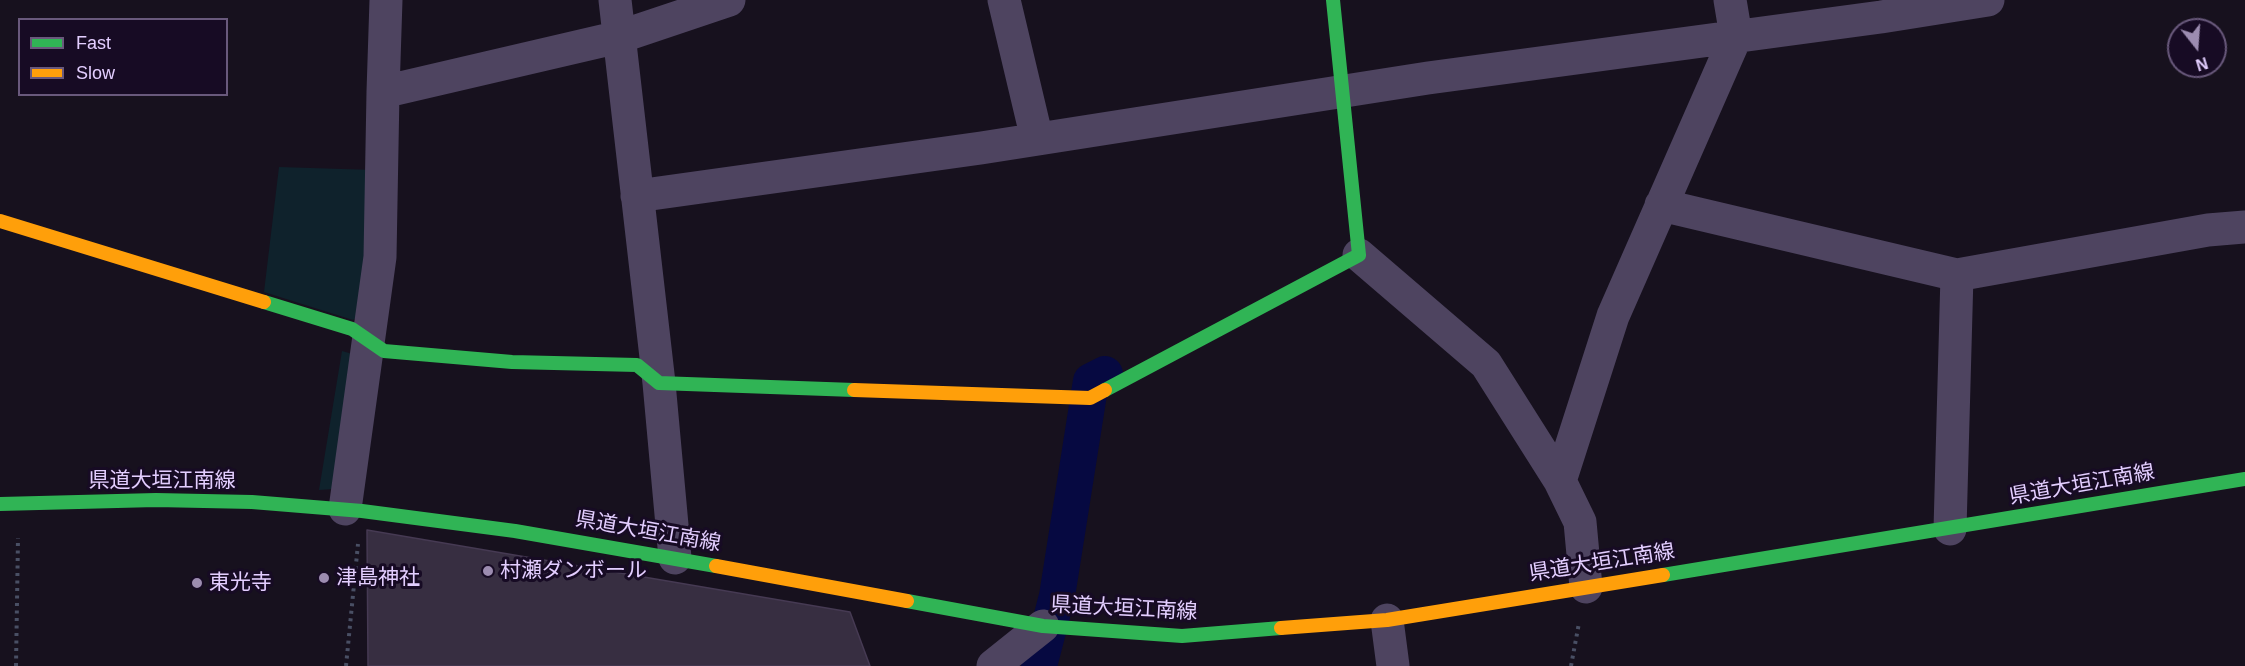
<!DOCTYPE html>
<meta charset="utf-8">
<style>
body{margin:0}
#map{position:relative;width:2245px;height:666px;overflow:hidden;background:#17111e;font-family:Arial,sans-serif}
canvas{display:block}
.legend{position:absolute;left:18px;top:18px;width:210px;height:78px;box-sizing:border-box;background:#170b24;border:2px solid #69597c;margin:0;padding:8px 10px;list-style:none;font-size:18px;color:#e3ceff}
.legend li{display:flex;align-items:center;gap:12px;height:30px}
.legend b{width:30px;border:2px solid #69597c}
.north{position:absolute;left:2167px;top:18px;width:60px;height:60px;box-sizing:border-box;background:#170b24;border:2px solid #69597c;border-radius:50%;rotate:163deg;font-size:16px;font-weight:700;line-height:24px;text-align:center;color:#e3ceff}
.north::after{content:'';display:block;margin:auto;width:21px;height:27px;background:#9c8cb0;clip-path:polygon(50% 0,100% 100%,50% 72%,0 100%)}
</style>
<div id="map">
<canvas width="2245" height="666"></canvas>
<ul class="legend">
<li><b style="height:8px;background:#30b455"></b>Fast</li>
<li><b style="height:8px;background:#ff9f0a"></b>Slow</li>
</ul>
<div class="north">N</div>
</div>
<script>
const ctx = document.querySelector('canvas').getContext('2d');
ctx.lineJoin = 'round';
function fillPath(path, color) {
  ctx.fillStyle = color;
  ctx.fill(path, 'evenodd');
}
function shape(rows) {
  const path = new Path2D();
  for (const r of rows) {
    path.moveTo(r[0], r[1]);
    for (let i = 2; i < r.length; i += 2) path.lineTo(r[i], r[i + 1]);
  }
  return path;
}
function strokePath(path, color, width, dash) {
  ctx.strokeStyle = color;
  ctx.lineWidth = width;
  ctx.lineCap = dash ? 'butt' : 'round';
  ctx.setLineDash(dash || []);
  ctx.stroke(path);
}
function write(font, color, halo, rows, align = 'center') {
  ctx.font = font + ' Arial,"Noto Sans JP",sans-serif';
  ctx.lineWidth = 6;
  ctx.setLineDash([]);
  ctx.textBaseline = 'middle';
  ctx.strokeStyle = halo;
  ctx.fillStyle = color;
  for (const [text, x, y, turn = 0] of rows) {
    ctx.save();
    ctx.translate(x, y);
    ctx.rotate((+turn || 0) * Math.PI / 180);
    ctx.textAlign = isNaN(turn) ? turn : align;
    if (halo) ctx.strokeText(text, 0, 0);
    ctx.fillText(text, 0, 0);
    ctx.restore();
  }
}
fillPath(shape([
 [279,167,374,170,366,311,353,320,264,292],
 [342,351,356,355,333,489,319,490]
]), '#0f222c');
strokePath(shape([
 [1039,666,1057,596,1091,381,1105,374]
]), '#060941', 36);
const building = shape([
 [367,530,850,612,870,666,368,666,367,530]
]);
fillPath(building, '#372e41');
strokePath(building, '#463a53', 1.5);
strokePath(shape([
 [16,666,18,538],
 [346,666,358,544],
 [1571,666,1579,623]
]), '#494f64', 4, [3, 4.5]);
strokePath(shape([
 [615,0,659,383,675,558],
 [1004,0,1037,139],
 [383,92,619,37,729,0],
 [637,196,981,148,1428,78,1881,17,1988,0],
 [1661,205,1957,275,2208,230,2245,227],
 [1359,255,1486,364,1560,481,1580,522,1586,587],
 [1560,481,1613,316,1736,36,1730,0],
 [345,509,380,257,383,92,386,0],
 [1950,529,1957,275],
 [1387,620,1393,666],
 [993,666,1043,626]
]), '#4e4460', 33);
strokePath(shape([
 [264,302,352,329,384,351,512,362,637,365,659,383,854,390],
 [1105,390,1359,255,1333,0],
 [0,504,156,500,252,502,362,511,515,531,716,566],
 [1663,575,2245,479],
 [907,601,1043,626,1182,636,1281,628]
]), '#30b455', 14);
strokePath(shape([
 [0,221,264,302],
 [854,390,1090,398,1105,390],
 [716,566,907,601],
 [1281,628,1387,620,1663,575]
]), '#ff9f0a', 14);
for (const [x, y, r, color] of [
 [488,571,6,"#9c8cb0"],
 [324,578,6,"#9c8cb0"],
 [197,583,6,"#9c8cb0"]
]) {
  const dot = new Path2D();
  dot.arc(x, y, r, 0, 2 * Math.PI);
  ctx.fillStyle = color;
  ctx.fill(dot);
  strokePath(dot, '#170b24', 2);
}
write('21px', '#e3ceff', '#170b24', [
 ["県道大垣江南線",162,481],
 ["県道大垣江南線",2082,485,-10],
 ["県道大垣江南線",648,532,10],
 ["県道大垣江南線",1602,563,-9],
 ["県道大垣江南線",1124,609,3]
]);
write('21px', '#e3ceff', '#170b24', [
 ["村瀬ダンボール",500,571],
 ["津島神社",336,578],
 ["東光寺",209,583]
], 'left');
</script>
